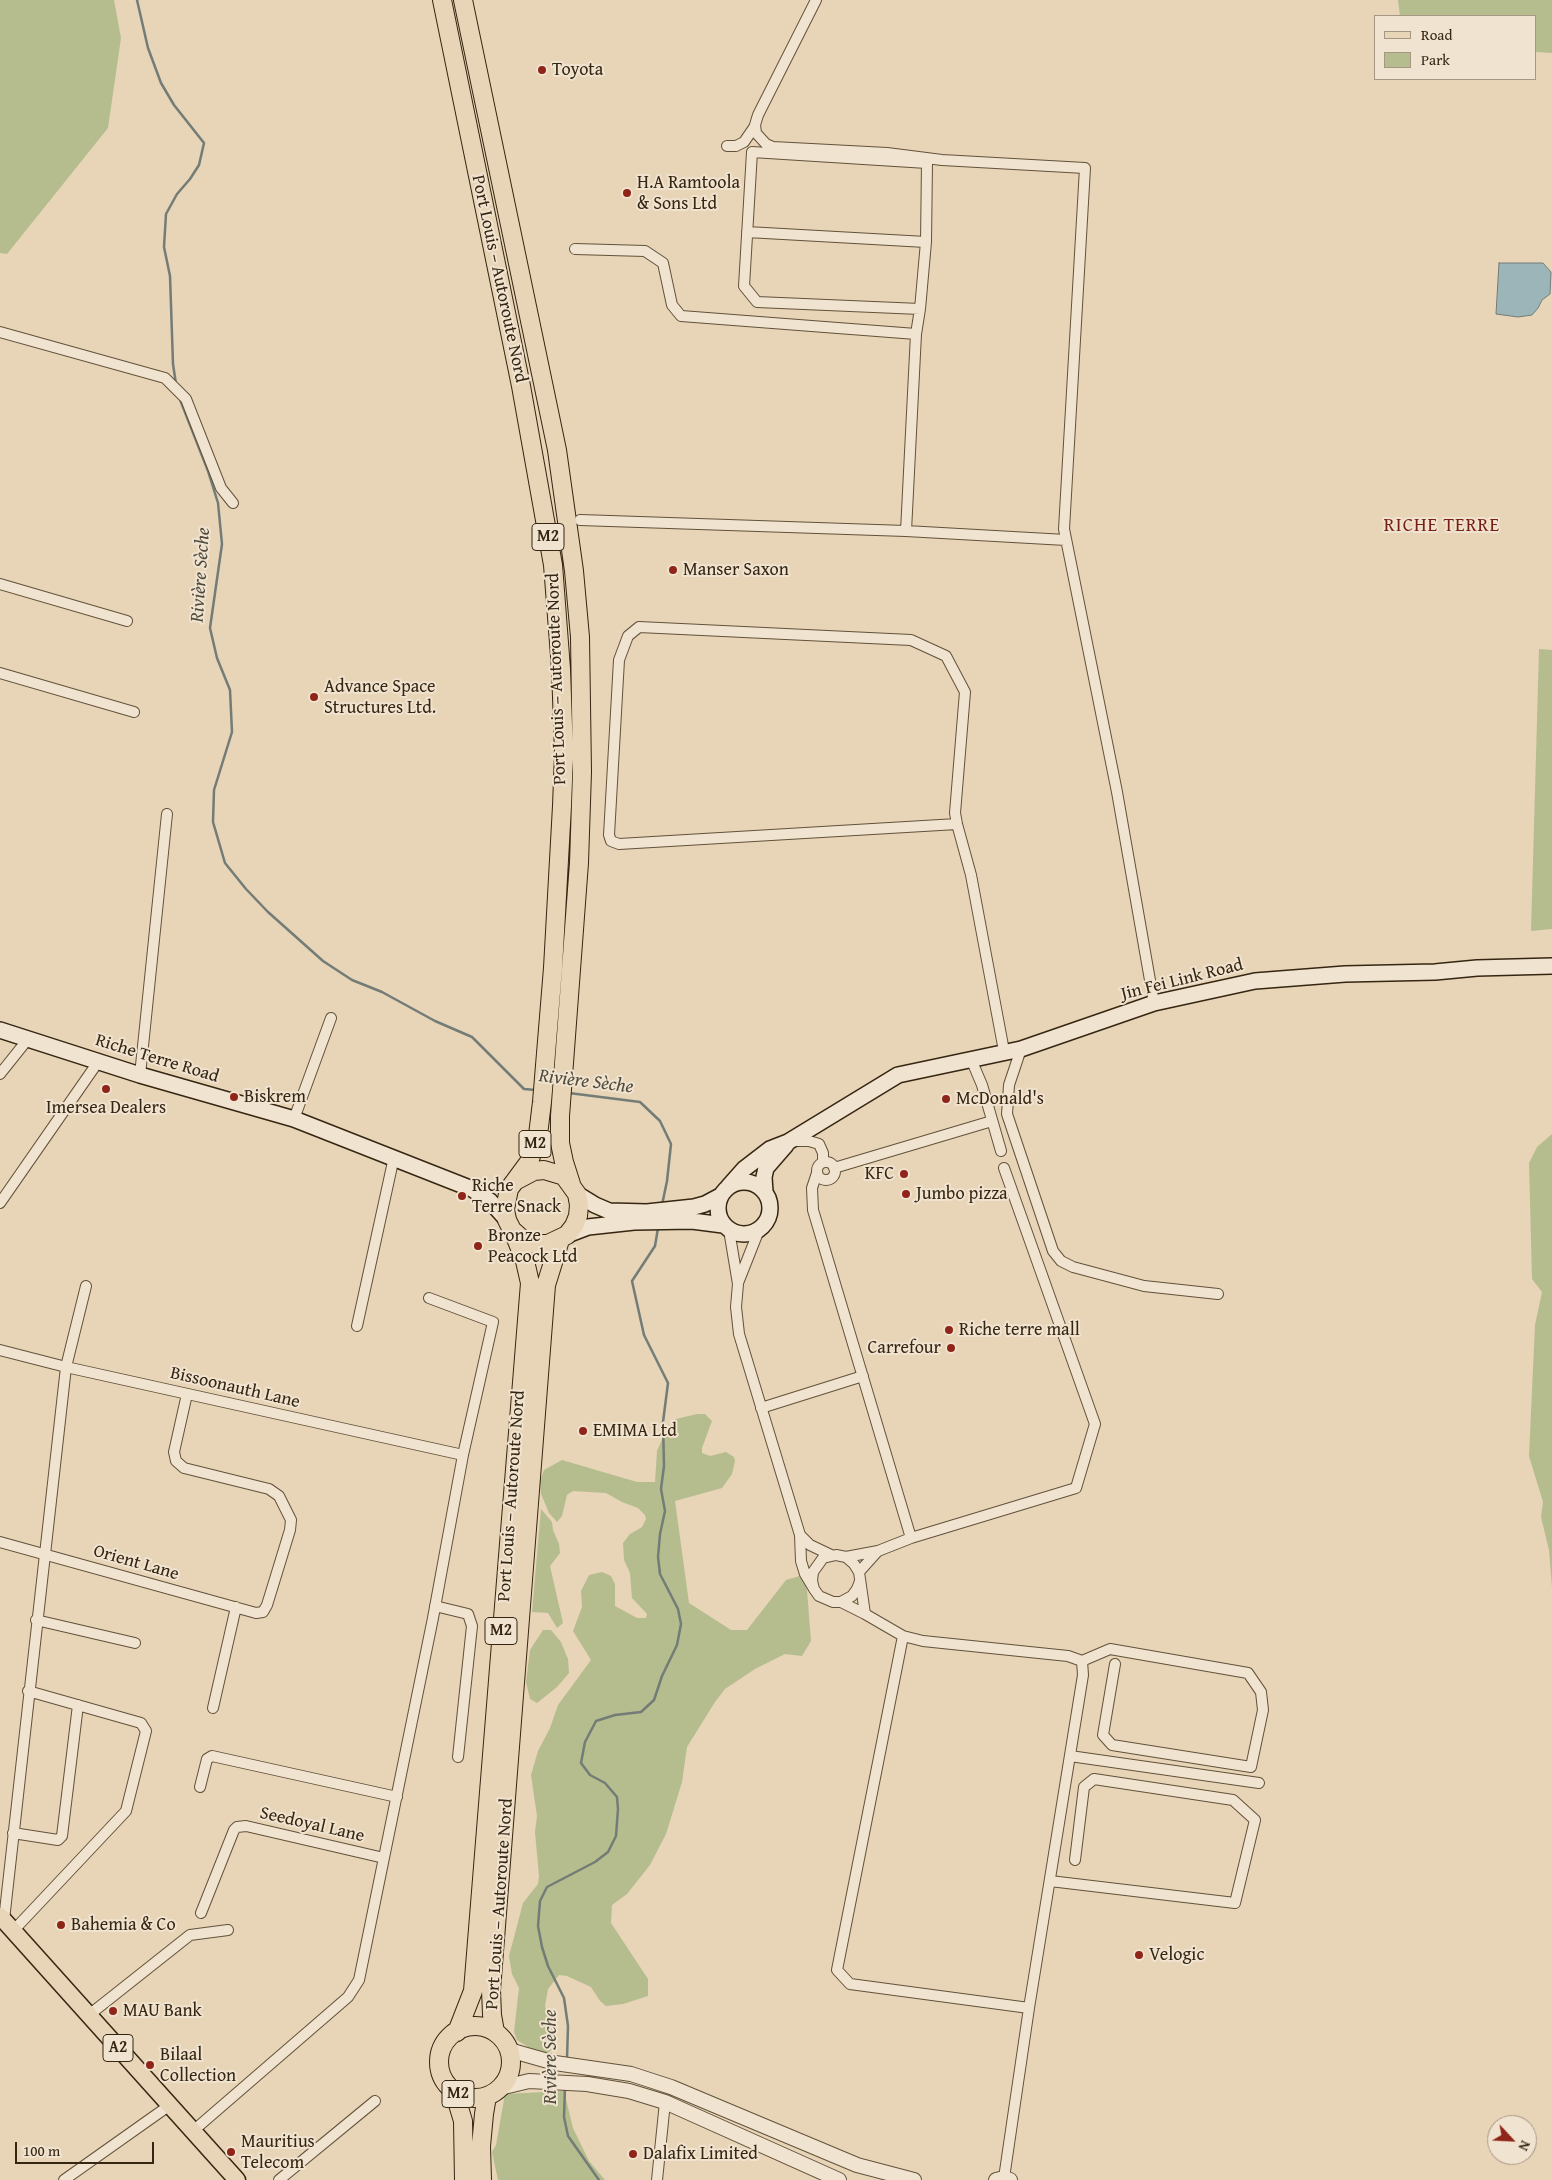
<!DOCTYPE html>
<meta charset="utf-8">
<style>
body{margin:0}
#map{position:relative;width:1552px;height:2180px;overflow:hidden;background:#e8d4b7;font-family:"Gentium Book Plus",serif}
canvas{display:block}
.legend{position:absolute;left:1374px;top:15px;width:162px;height:65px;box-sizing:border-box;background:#f0e3d0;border:1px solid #a59784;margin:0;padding:6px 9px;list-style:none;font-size:15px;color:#352611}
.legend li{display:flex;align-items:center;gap:10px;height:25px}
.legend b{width:25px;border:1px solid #a59784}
.north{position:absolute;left:1487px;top:2115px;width:50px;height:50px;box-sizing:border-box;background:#f0e3d0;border:1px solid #a59784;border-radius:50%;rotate:115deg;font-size:14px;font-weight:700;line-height:20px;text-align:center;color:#352611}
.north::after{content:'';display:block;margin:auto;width:18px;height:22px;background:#8f2418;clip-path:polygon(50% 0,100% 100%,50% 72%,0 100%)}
.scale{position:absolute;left:15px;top:2142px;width:139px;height:22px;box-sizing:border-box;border:2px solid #352611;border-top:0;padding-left:6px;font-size:15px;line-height:18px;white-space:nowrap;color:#352611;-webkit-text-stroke:4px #f0e3d0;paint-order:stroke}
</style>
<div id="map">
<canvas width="1552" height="2180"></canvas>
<ul class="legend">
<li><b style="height:6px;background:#e8d4b7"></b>Road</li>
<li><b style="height:14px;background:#b5bd8e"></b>Park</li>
</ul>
<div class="north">N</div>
<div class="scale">100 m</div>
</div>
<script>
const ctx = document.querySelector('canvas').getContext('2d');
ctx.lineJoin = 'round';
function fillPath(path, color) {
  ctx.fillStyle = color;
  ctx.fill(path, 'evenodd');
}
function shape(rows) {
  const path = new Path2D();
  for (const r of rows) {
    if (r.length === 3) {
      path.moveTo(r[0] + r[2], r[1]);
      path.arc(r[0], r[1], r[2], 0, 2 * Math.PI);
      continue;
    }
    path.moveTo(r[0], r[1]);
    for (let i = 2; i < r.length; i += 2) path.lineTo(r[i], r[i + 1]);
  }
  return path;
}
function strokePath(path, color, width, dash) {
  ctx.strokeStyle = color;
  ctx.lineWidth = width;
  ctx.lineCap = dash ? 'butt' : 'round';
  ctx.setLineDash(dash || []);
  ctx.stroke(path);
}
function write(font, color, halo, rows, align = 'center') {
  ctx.font = font + ' "Gentium Book Plus",serif';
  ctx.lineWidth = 4;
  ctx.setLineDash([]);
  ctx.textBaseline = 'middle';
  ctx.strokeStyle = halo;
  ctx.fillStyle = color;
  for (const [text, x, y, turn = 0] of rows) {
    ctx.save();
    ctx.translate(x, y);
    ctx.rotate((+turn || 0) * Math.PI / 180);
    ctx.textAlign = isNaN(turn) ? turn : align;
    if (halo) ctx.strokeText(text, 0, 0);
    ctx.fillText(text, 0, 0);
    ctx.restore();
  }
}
fillPath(shape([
 [0,0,114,0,121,38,108,128,7,254,0,253],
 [1398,0,1552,0,1552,53,1536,52,1536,16,1400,16],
 [1539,649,1552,650,1552,929,1531,931],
 [1552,1134,1552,1587,1549,1550,1541,1517,1543,1502,1529,1456,1535,1325,1542,1292,1532,1279,1529,1163,1537,1147],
 [697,1414,705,1414,712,1421,702,1448,702,1453,710,1456,726,1452,734,1457,735,1461,732,1474,722,1488,675,1501,689,1603,731,1630,747,1630,786,1580,803,1575,807,1590,811,1641,802,1656,785,1654,755,1669,725,1689,715,1702,687,1747,682,1782,666,1834,650,1865,627,1894,612,1905,611,1923,648,1979,648,1996,623,2004,606,2006,600,2001,591,1987,567,1976,559,1975,548,1989,545,2006,556,2041,553,2049,546,2054,538,2053,517,2040,514,2032,519,1988,512,1974,509,1956,523,1903,538,1884,539,1876,535,1832,537,1816,531,1775,538,1751,550,1728,558,1705,591,1660,573,1631,582,1607,581,1591,589,1575,602,1572,611,1576,615,1584,615,1606,637,1618,646,1618,647,1614,632,1598,630,1573,624,1560,623,1543,630,1534,642,1527,646,1519,645,1515,638,1508,622,1502,606,1493,573,1491,567,1495,562,1516,557,1522,549,1513,541,1494,540,1481,544,1470,562,1460,637,1482,655,1482,657,1451,665,1433,676,1419],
 [541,1509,552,1522,553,1530,559,1544,560,1553,550,1566,563,1623,557,1628,548,1613,532,1612],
 [543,1630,551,1630,561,1642,568,1659,569,1673,557,1687,537,1703,530,1699,526,1682,530,1650],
 [564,2091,573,2128,589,2161,605,2180,498,2180,492,2152,496,2145,505,2094]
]), '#b5bd8e');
const water = shape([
 [1499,263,1543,263,1551,272,1550,294,1542,300,1538,308,1532,315,1518,317,1496,314,1499,263]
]);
fillPath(water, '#9cb5b9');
strokePath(water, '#737c76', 1);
strokePath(shape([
 [137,0,148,48,161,83,174,105,204,143,199,165,190,179,177,194,166,214,164,247,170,276,173,364,176,384],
 [179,397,208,471,218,503,222,544,210,628,217,658,230,690,232,732,214,790,213,822,225,863,246,889,268,912,323,961,352,980,382,992,435,1021,472,1037,524,1089,536,1090],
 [569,1093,640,1102,660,1121,671,1144,667,1181,662,1205],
 [567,2059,568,2026,564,1998,548,1966,542,1947,538,1926,540,1901,547,1887,595,1862,608,1852,616,1836,618,1809,617,1797,605,1783,590,1775,581,1763,585,1742,596,1721,615,1715,641,1712,654,1700,662,1676,677,1645,681,1624,678,1609,660,1574,658,1557,660,1534,665,1511,661,1489,664,1466,663,1422,668,1383,644,1335,632,1281,655,1246,658,1228],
 [565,2087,564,2117,568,2136,599,2180]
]), '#737c76', 2.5);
const minor = shape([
 [816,0,758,115,755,125,756,133,766,144,773,147,887,153,942,160,1085,168,1064,529,1117,792,1154,1003],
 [727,146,736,146,744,142,755,126],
 [747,232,926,242],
 [575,249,645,251,663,263,672,305,681,316,916,334],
 [0,332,165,378,186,399,221,488,233,503],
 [580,520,906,531,1066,540],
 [906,531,916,334,920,309,926,242,927,163,752,152,744,286,757,302,920,309],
 [0,584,127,621],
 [0,673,134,712],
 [957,824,619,844,611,841,609,835,619,660,628,636,639,627,911,640,946,656,965,692,955,813,957,824,971,875,1004,1051],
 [1021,1049,1009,1085,1007,1114,1053,1251,1061,1261,1073,1267,1144,1286,1218,1294],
 [971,1059,982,1085,1001,1151],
 [0,1074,28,1039],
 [140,1075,167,814],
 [294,1119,331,1018],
 [792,1141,809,1141,819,1144,823,1153,823,1162],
 [826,1171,9],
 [834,1168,992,1121],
 [817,1173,812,1188,813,1210,911,1538,878,1551,846,1557],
 [0,1203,98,1062],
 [729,1230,738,1284,736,1307,739,1334,800,1535,801,1561,805,1574,814,1589],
 [738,1283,759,1230],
 [357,1326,394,1157],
 [0,1350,66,1367,463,1455],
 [761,1408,863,1376],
 [800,1535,810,1545,831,1555],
 [911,1538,1076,1488,1095,1424,1004,1168],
 [0,1542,256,1613,263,1612,267,1605,290,1530,291,1520,279,1496,269,1489,184,1468,176,1461,174,1452,187,1394],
 [859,1572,877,1552],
 [860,1581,857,1589,852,1596,841,1602,833,1602,819,1596,814,1589,812,1581,813,1572,823,1558,836,1555,846,1557,854,1564,859,1572,865,1614],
 [841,1602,865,1614,903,1636,923,1641,1068,1656,1082,1661,1110,1649,1248,1673,1261,1692,1263,1710,1251,1767,1112,1745,1103,1735,1115,1664],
 [435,1606,468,1614,472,1626,458,1757],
 [36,1620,135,1643],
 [903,1636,837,1970,850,1984,1029,2008],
 [213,1708,236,1607],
 [1070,1756,1259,1783],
 [200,1787,207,1759,212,1756,397,1797],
 [13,1833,58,1840,62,1836,78,1705],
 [1050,1881,1235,1903,1255,1820,1233,1800,1094,1779,1084,1787,1075,1860],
 [201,1913,234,1830,237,1827,246,1826,384,1858],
 [4,1920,66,1367,86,1286],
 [13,1931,126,1811,146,1731,141,1723,28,1691],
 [89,2015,190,1935,228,1930],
 [193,2131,348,1997,359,1980,433,1618,463,1455,493,1322,429,1298],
 [1004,2178,1029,2008,1083,1675,1082,1661],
 [64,2180,170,2105],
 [279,2180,375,2101],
 [657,2180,665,2102]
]);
const tertiary = shape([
 [509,2050,555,2063,631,2074,671,2087,857,2165,914,2180],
 [500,2088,529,2081,587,2084,629,2091,665,2102,839,2180],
 [996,2180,1004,2178,1010,2180]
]);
const secondary = shape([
 [0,1030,140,1075,294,1119,472,1189,490,1201,507,1220],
 [744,1208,26],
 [728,1187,744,1169,770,1149,788,1142,898,1075,1021,1049,1154,1003,1255,981,1345,974,1435,972,1477,968,1552,966],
 [765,1192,764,1177,766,1168,786,1145],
 [577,1194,595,1205,609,1211,647,1212,694,1207,705,1204,720,1196],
 [567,1235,588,1227,634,1222,692,1221,723,1225]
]);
const primary = shape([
 [0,1916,237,2180]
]);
const trunk = shape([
 [442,0,521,386,553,565,561,669,564,754,562,806,553,968,542,1102,538,1135,529,1162,509,1189,505,1209,507,1220,512,1230,522,1239,535,1244,548,1244,567,1235,574,1226,578,1216,579,1205,577,1194,564,1176,544,1170,534,1171,515,1181],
 [463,0,557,450,574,571,580,637,582,772,579,863,560,1116,560,1143,564,1162,571,1184],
 [475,2062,36],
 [457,2032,473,1991,530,1283,525,1261,513,1231],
 [495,2032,492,2015,491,1990,546,1285,560,1240],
 [454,2091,463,2121,464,2180],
 [482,2180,481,2146,484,2114,487,2096]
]);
strokePath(minor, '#62523a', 12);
strokePath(tertiary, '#62523a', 16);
strokePath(secondary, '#352611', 18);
strokePath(primary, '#352611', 19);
strokePath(trunk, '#352611', 20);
strokePath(minor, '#f0e3d0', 10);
strokePath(tertiary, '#f0e3d0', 14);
strokePath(secondary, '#f0e3d0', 15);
strokePath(primary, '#e8d4b7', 16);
strokePath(trunk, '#e8d4b7', 18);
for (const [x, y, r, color] of [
 [542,70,5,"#8f2418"],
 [627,193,5,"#8f2418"],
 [673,570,5,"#8f2418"],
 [314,697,5,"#8f2418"],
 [106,1089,5,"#8f2418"],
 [234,1097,5,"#8f2418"],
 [946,1099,5,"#8f2418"],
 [904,1174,5,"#8f2418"],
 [906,1194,5,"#8f2418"],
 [462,1196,5,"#8f2418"],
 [478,1246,5,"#8f2418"],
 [949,1330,5,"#8f2418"],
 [951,1348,5,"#8f2418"],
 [583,1431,5,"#8f2418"],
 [61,1925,5,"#8f2418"],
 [1139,1955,5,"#8f2418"],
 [113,2011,5,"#8f2418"],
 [150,2065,5,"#8f2418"],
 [231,2152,5,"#8f2418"],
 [633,2154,5,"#8f2418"]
]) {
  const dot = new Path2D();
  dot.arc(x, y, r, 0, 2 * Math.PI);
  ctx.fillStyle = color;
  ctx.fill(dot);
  strokePath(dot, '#f0e3d0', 2);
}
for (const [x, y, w] of [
 [548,537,32],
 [535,1144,32],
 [501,1631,32],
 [118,2048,30],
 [458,2094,32]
]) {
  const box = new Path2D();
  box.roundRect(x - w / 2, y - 13.5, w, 27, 4);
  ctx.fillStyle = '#f0e3d0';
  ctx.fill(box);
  strokePath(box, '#352611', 1);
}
write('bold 16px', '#352611', null, [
 ["M2",548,537],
 ["M2",535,1144],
 ["M2",501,1631],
 ["A2",118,2048],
 ["M2",458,2094]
]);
write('18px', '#352611', '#f0e3d0', [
 ["Toyota",552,70],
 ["H.A Ramtoola",637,183],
 ["& Sons Ltd",637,204],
 ["Manser Saxon",683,570],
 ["Advance Space",324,687],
 ["Structures Ltd.",324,708],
 ["Biskrem",244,1097],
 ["McDonald's",956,1099],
 ["Imersea Dealers",106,1108,"center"],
 ["KFC",894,1174,"right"],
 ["Riche",472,1186],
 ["Terre Snack",472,1207],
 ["Jumbo pizza",916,1194],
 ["Bronze",488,1236],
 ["Peacock Ltd",488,1257],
 ["Riche terre mall",959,1330],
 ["Carrefour",941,1348,"right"],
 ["EMIMA Ltd",593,1431],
 ["Bahemia & Co",71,1925],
 ["Velogic",1149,1955],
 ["MAU Bank",123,2011],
 ["Bilaal",160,2055],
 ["Collection",160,2076],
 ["Mauritius",241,2142],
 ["Telecom",241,2163],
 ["Dalafix Limited",643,2154]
], 'left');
write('18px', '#352611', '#f0e3d0', [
 ["Port Louis – Autoroute Nord",499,279,78],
 ["Port Louis – Autoroute Nord",557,679,-92],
 ["Jin Fei Link Road",1182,980,-14],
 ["Riche Terre Road",157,1059,17],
 ["Bissoonauth Lane",235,1388,13],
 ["Port Louis – Autoroute Nord",512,1496,-86],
 ["Orient Lane",136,1563,16],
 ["Seedoyal Lane",312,1825,13],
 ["Port Louis – Autoroute Nord",500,1904,-86]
]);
ctx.letterSpacing = '1px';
write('19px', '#7a1f14', '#f0e3d0', [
 ["RICHE TERRE",1442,526]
]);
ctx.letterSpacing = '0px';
write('italic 19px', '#4f4a3b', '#f0e3d0', [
 ["Rivière Sèche",201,575,-86],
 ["Rivière Sèche",586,1082,7],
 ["Rivière Sèche",551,2057,-90]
]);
</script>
